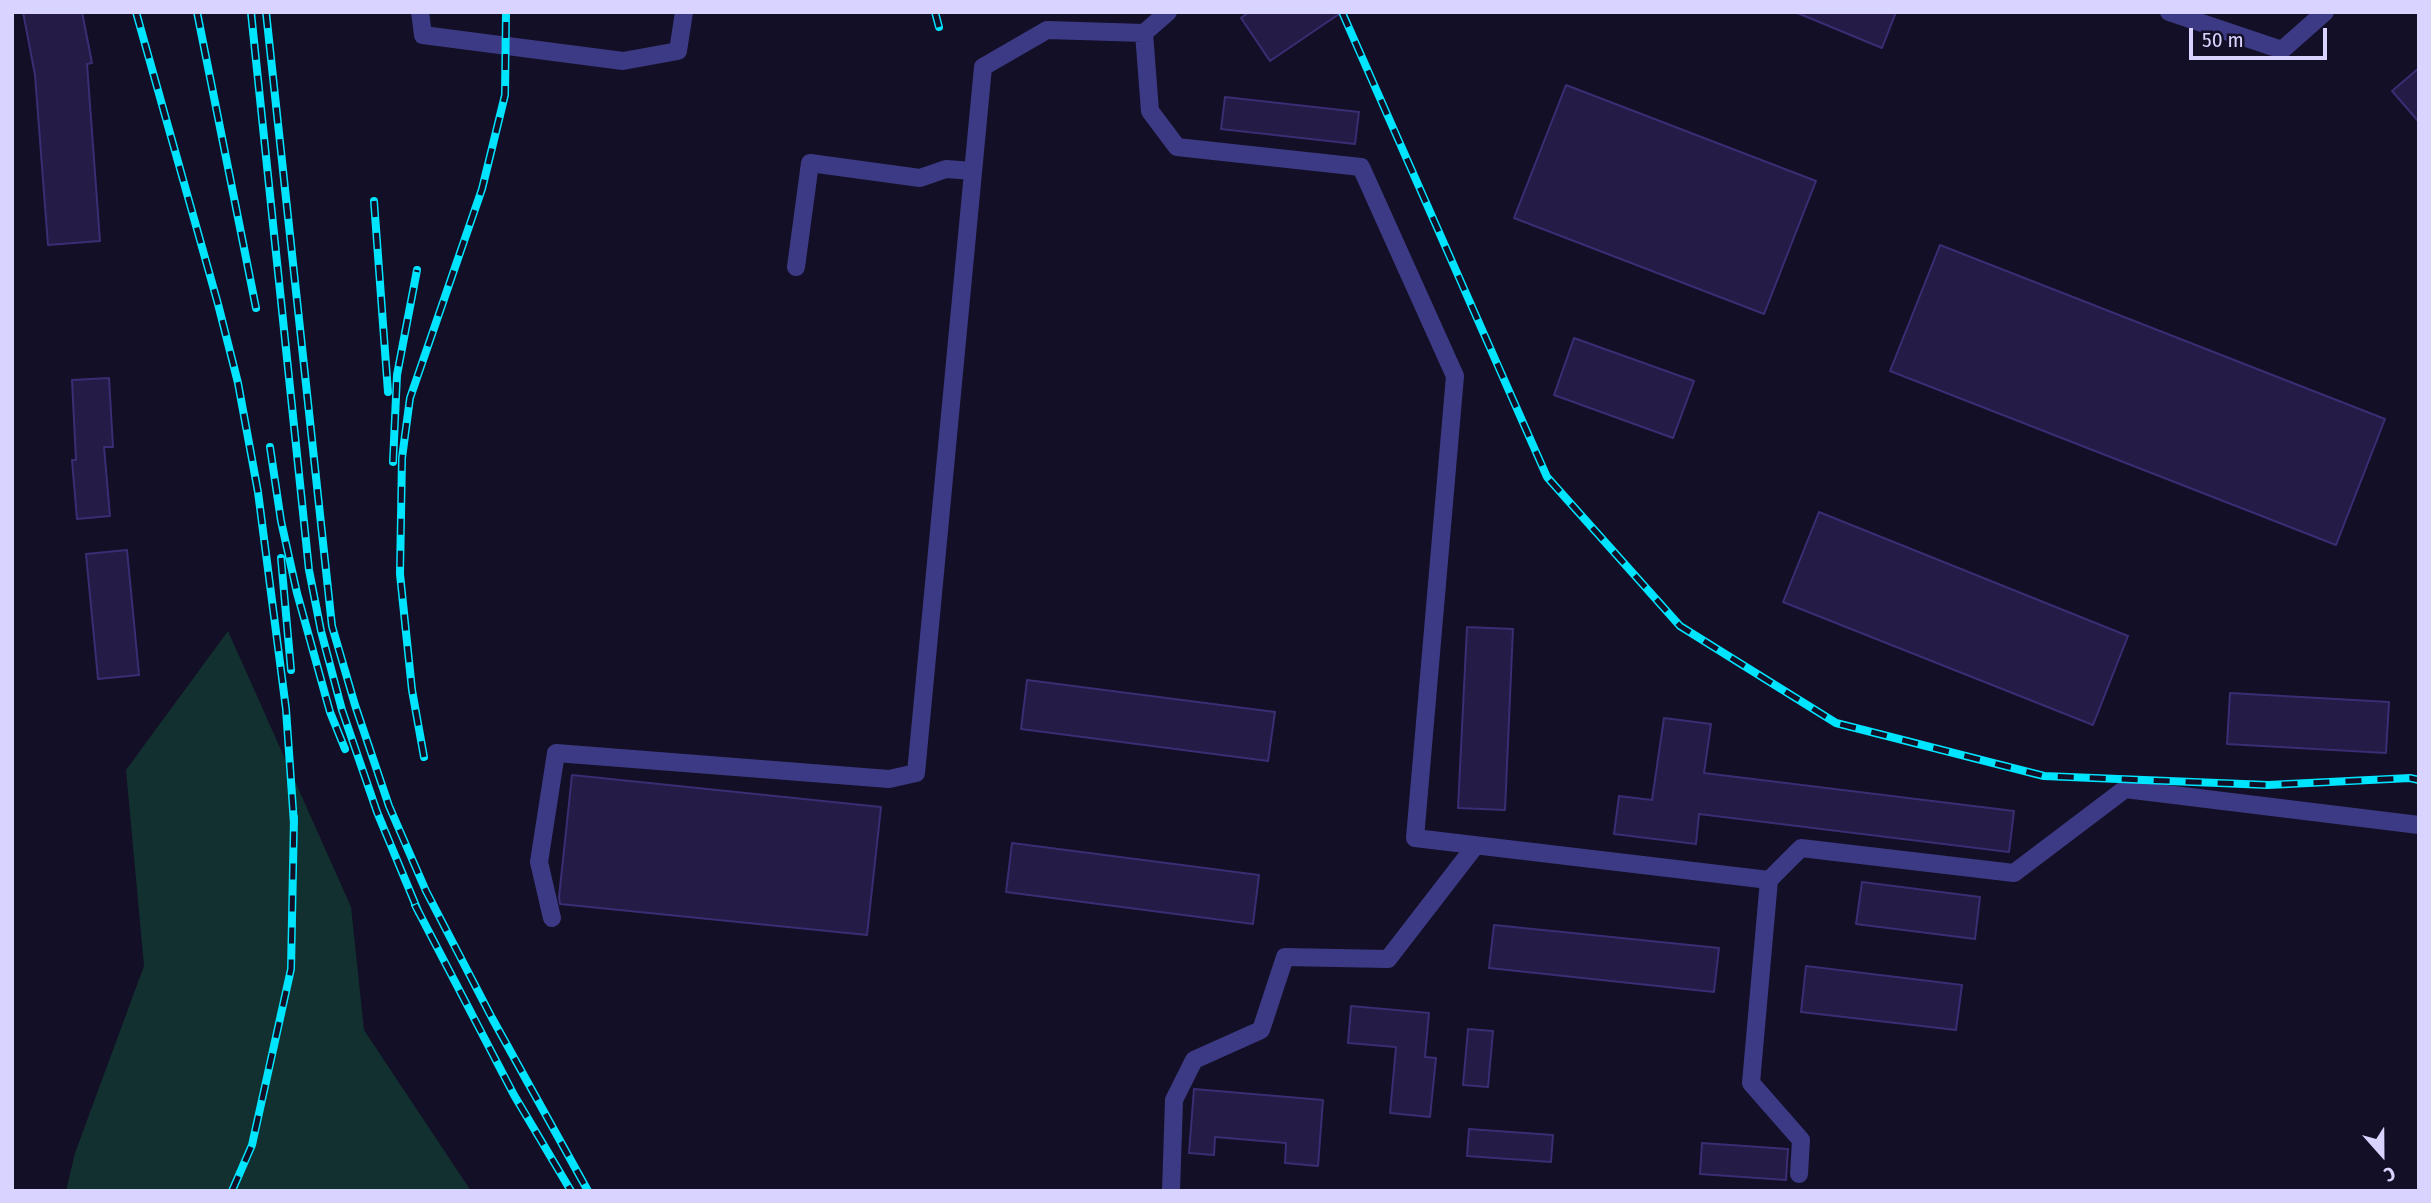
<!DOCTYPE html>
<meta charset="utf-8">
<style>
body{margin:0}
#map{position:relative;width:2431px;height:1203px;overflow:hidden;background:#130f26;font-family:"Fira Sans Condensed",sans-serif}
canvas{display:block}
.frame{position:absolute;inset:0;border:14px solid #d9d4ff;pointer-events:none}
.north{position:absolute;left:2347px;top:1119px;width:70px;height:70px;-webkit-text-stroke:5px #130f26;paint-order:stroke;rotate:159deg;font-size:19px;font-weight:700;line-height:28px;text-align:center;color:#d9d4ff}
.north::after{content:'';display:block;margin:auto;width:24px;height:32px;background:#d9d4ff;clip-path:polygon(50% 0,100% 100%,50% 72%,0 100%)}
.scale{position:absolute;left:2189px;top:28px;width:138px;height:32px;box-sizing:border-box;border:4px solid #d9d4ff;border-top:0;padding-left:9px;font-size:21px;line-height:24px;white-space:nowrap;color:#d9d4ff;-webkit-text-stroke:5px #130f26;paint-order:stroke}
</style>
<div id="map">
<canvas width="2431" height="1203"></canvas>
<div class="frame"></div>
<div class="north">С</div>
<div class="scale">50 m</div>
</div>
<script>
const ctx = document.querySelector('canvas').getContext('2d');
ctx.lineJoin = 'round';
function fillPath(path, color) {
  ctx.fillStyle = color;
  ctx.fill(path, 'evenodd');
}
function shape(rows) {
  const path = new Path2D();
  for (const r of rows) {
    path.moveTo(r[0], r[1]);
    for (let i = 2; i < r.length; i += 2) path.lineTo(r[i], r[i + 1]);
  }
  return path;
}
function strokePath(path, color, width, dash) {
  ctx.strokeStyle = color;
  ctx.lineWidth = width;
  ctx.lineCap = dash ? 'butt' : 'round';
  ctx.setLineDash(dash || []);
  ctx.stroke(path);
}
fillPath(shape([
 [228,631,351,907,364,1030,471,1191,66,1191,75,1153,144,966,126,770]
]), '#12302f');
const building = shape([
 [23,12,82,12,92,63,87,64,100,241,48,245,35,75,23,12],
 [1249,12,1342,12,1270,61,1241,18,1249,12],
 [1795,12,1896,12,1882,48,1795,12],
 [2419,68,2419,122,2392,91,2419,68],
 [1566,85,1816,181,1764,314,1514,218,1566,85],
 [1225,97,1359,112,1355,144,1221,129,1225,97],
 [1940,245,2385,419,2336,545,1890,371,1940,245],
 [1574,338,1694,381,1673,438,1554,395,1574,338],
 [109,378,113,447,104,447,110,516,77,519,72,460,76,460,72,380,109,378],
 [1819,512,2128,636,2093,725,1783,602,1819,512],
 [127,550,139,675,98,679,86,554,127,550],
 [1467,627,1513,629,1505,810,1458,808,1467,627],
 [1027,680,1275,712,1268,761,1021,729,1027,680],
 [2230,693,2389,702,2386,753,2227,744,2230,693],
 [1664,718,1711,724,1704,773,2014,811,2009,852,1699,814,1696,844,1614,834,1619,796,1652,800,1664,718],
 [572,775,881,807,867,935,560,904,559,897,572,775],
 [1012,843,1259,875,1253,924,1006,892,1012,843],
 [1862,882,1980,897,1975,939,1856,924,1862,882],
 [1494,925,1719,948,1714,992,1489,968,1494,925],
 [1806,966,1962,985,1956,1030,1801,1012,1806,966],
 [1351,1006,1429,1013,1425,1057,1436,1058,1430,1117,1390,1113,1396,1047,1348,1043,1351,1006],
 [1468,1029,1493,1031,1488,1087,1463,1085,1468,1029],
 [1194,1089,1323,1100,1318,1166,1285,1163,1286,1143,1215,1137,1214,1155,1189,1153,1194,1089],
 [1469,1129,1553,1135,1551,1162,1467,1156,1469,1129],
 [1702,1143,1788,1149,1786,1180,1700,1174,1702,1143]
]);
fillPath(building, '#241b47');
strokePath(building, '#3b2d73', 2);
strokePath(shape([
 [420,12,423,35,623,61,678,51,684,12],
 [2169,12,2282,50,2325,12],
 [1144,33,1150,111,1177,147,1361,167,1455,376,1415,838,1769,880,1801,848,2014,873,2125,789,2419,825],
 [796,267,810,163,920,178,946,169,973,171],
 [1769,880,1751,1083,1801,1140,1799,1174],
 [552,918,539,862,556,753,889,779,916,773,983,67,1047,30,1144,33,1168,12],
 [1171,1191,1174,1100,1194,1060,1261,1030,1285,957,1388,959,1476,845]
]), '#3d3a85', 18);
const rail = shape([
 [136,12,218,304,238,383,258,492,286,709,294,824],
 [197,12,256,308],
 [251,12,309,570,321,631,342,710,377,812,419,913],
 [266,12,332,626,355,705,389,806,426,891,492,1018,588,1191],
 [935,12,939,27],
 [1342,12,1547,477,1680,626,1836,723,2044,776,2268,785,2410,778,2419,780],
 [374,201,388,392],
 [270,447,281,521,297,593,330,712,345,749],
 [393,462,397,375,417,270],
 [281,558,291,670],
 [424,757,412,690,400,574,402,458,410,398,482,189,505,95,506,12],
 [415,905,514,1095,571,1191],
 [232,1191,252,1145,291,969,294,817]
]);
strokePath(rail, '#00e5ff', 8);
strokePath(rail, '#130f26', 5, [16]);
</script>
